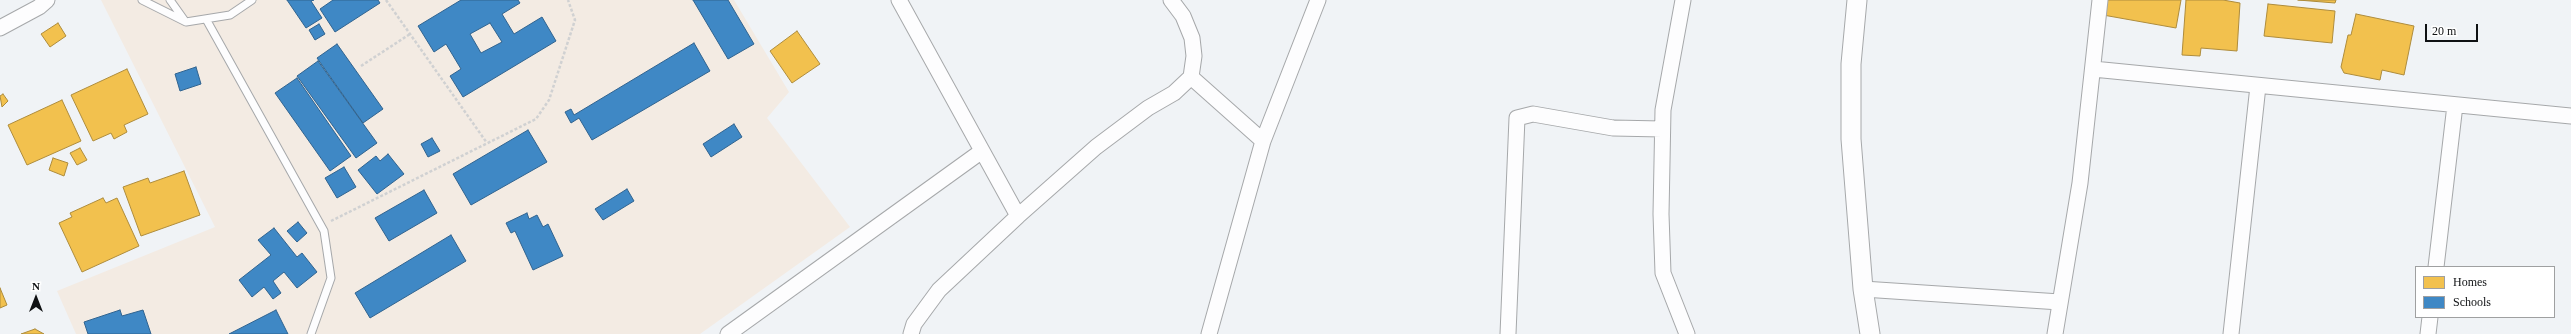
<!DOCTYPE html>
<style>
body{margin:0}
#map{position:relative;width:2571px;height:334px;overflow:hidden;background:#f0f3f6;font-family:"Times New Roman",serif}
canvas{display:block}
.legend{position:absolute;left:2415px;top:266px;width:140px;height:52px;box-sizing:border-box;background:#fff;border:1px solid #9fa0a1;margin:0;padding:5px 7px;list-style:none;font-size:12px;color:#0f1113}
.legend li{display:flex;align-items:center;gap:8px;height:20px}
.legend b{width:20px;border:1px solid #9fa0a1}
.north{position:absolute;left:16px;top:278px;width:40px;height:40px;-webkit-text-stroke:3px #fff;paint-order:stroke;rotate:0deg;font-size:11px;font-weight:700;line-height:16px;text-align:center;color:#0f1113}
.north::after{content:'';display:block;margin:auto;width:14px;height:18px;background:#0f1113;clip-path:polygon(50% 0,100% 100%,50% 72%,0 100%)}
.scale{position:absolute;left:2425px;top:24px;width:53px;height:18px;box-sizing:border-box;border:2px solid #0f1113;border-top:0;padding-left:5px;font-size:12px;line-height:14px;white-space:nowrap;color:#0f1113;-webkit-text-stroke:3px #fff;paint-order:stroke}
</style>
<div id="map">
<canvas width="2571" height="334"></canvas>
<ul class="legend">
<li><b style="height:11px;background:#f2c14e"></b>Homes</li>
<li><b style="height:11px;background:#3f88c5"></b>Schools</li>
</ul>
<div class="north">N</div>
<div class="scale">20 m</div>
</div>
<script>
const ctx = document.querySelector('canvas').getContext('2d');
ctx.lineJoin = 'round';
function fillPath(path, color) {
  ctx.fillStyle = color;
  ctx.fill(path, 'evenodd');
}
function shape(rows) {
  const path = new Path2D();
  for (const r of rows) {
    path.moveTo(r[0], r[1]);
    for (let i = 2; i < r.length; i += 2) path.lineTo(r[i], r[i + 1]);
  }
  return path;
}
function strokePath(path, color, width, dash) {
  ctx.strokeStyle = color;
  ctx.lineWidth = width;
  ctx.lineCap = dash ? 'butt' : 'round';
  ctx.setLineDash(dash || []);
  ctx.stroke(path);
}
fillPath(shape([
 [101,0,734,0,789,92,767,118,850,227,700,334,76,334,57,291,215,227]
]), '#f3ebe3');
const homes = shape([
 [2106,0,2181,0,2176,28,2103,15,2106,0],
 [2186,0,2223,0,2240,3,2237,51,2201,48,2200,56,2182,55,2186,0],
 [2298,0,2336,0,2335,3,2298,0],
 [2268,4,2335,11,2332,43,2264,36,2268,4],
 [2356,14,2414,26,2404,75,2382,70,2380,80,2344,73,2341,67,2348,35,2351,35,2356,14],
 [58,23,66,36,50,47,41,34,58,23],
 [797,31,820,64,792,83,770,51,797,31],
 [127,69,148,114,124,125,127,132,114,139,111,133,93,141,71,95,127,69],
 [3,94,8,101,2,107,0,96,3,94],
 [62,100,81,141,27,165,8,125,62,100],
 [80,148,87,160,77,165,70,153,80,148],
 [53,158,68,163,64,176,49,170,53,158],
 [184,171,200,215,141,236,123,187,148,178,150,183,184,171],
 [103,198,106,203,117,198,139,246,82,272,59,223,72,217,70,213,103,198],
 [0,288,7,305,0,308,0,288],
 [35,329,44,334,21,334,35,329]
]);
fillPath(homes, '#f2c14e');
strokePath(homes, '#ae8c3c', 1);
const schools = shape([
 [287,0,314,0,311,1,322,18,306,28,287,0],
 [333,0,378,0,380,3,335,32,320,9,333,0],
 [461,0,518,0,520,3,502,14,514,34,542,17,556,41,463,97,450,76,461,69,446,44,434,52,418,26,461,0],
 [490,23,502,42,481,53,470,34,490,23],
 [693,0,728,0,754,44,728,59,693,0],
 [319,24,325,34,315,40,309,30,319,24],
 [694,43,710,71,592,140,579,118,571,123,565,112,571,109,574,115,694,43],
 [337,44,383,109,363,123,317,58,337,44],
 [318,61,377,143,356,158,297,76,318,61],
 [196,67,201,84,180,91,175,74,196,67],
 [297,78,351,156,330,171,275,93,297,78],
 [734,124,742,137,711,157,703,144,734,124],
 [528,130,547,162,471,205,453,174,528,130],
 [432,138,440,151,428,157,421,144,432,138],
 [388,154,404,174,377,194,358,170,376,156,380,161,388,154],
 [344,167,356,187,337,198,325,178,344,167],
 [627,189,634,201,603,220,595,209,627,189],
 [424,190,437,213,389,241,375,218,424,190],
 [527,213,529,219,537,215,543,227,548,224,563,256,533,270,515,231,511,233,506,223,527,213],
 [298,222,307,233,297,242,287,231,298,222],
 [274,228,297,257,302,253,317,272,297,288,284,272,273,281,281,293,273,299,264,287,252,297,239,280,271,255,258,240,274,228],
 [451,235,466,261,370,318,355,293,451,235],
 [120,310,122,316,143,310,151,334,88,334,84,322,120,310],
 [276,310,288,334,229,334,276,310]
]);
fillPath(schools, '#3f88c5');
strokePath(schools, '#316490', 1);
const service = shape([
 [142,0,186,22,230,15,252,0],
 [170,0,185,21],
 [206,19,324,231,331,278,311,334]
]);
const minor = shape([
 [899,0,1018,216],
 [1171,0,1183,16,1192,38,1194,56,1191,77],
 [1683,0,1663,110,1661,214,1663,273,1687,334],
 [0,28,39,7,47,0],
 [2093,69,2571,116],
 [2436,267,2455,105],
 [1863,289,2060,302],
 [728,334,982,151],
 [911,334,914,324,939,290,1018,216,1096,147,1148,108,1174,93,1191,77,1263,141],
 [1209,334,1263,141,1318,0],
 [1508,334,1517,118,1533,114,1613,128,1662,129],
 [2055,334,2080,183,2100,0],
 [2231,334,2258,86],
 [2428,334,2430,317]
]);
const tertiary = shape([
 [1857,0,1851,64,1851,139,1863,289,1870,334]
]);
strokePath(service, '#a6a8aa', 9);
strokePath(minor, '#a6a8aa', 17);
strokePath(tertiary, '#a6a8aa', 21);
strokePath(shape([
 [386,0,487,143],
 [361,66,410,34],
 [331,221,536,119,549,100,575,20,568,0]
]), '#d0d1d2', 2.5, [3, 2]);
strokePath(service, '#fdfdfe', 7);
strokePath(minor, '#fdfdfe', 15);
strokePath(tertiary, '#fdfdfe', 19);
</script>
